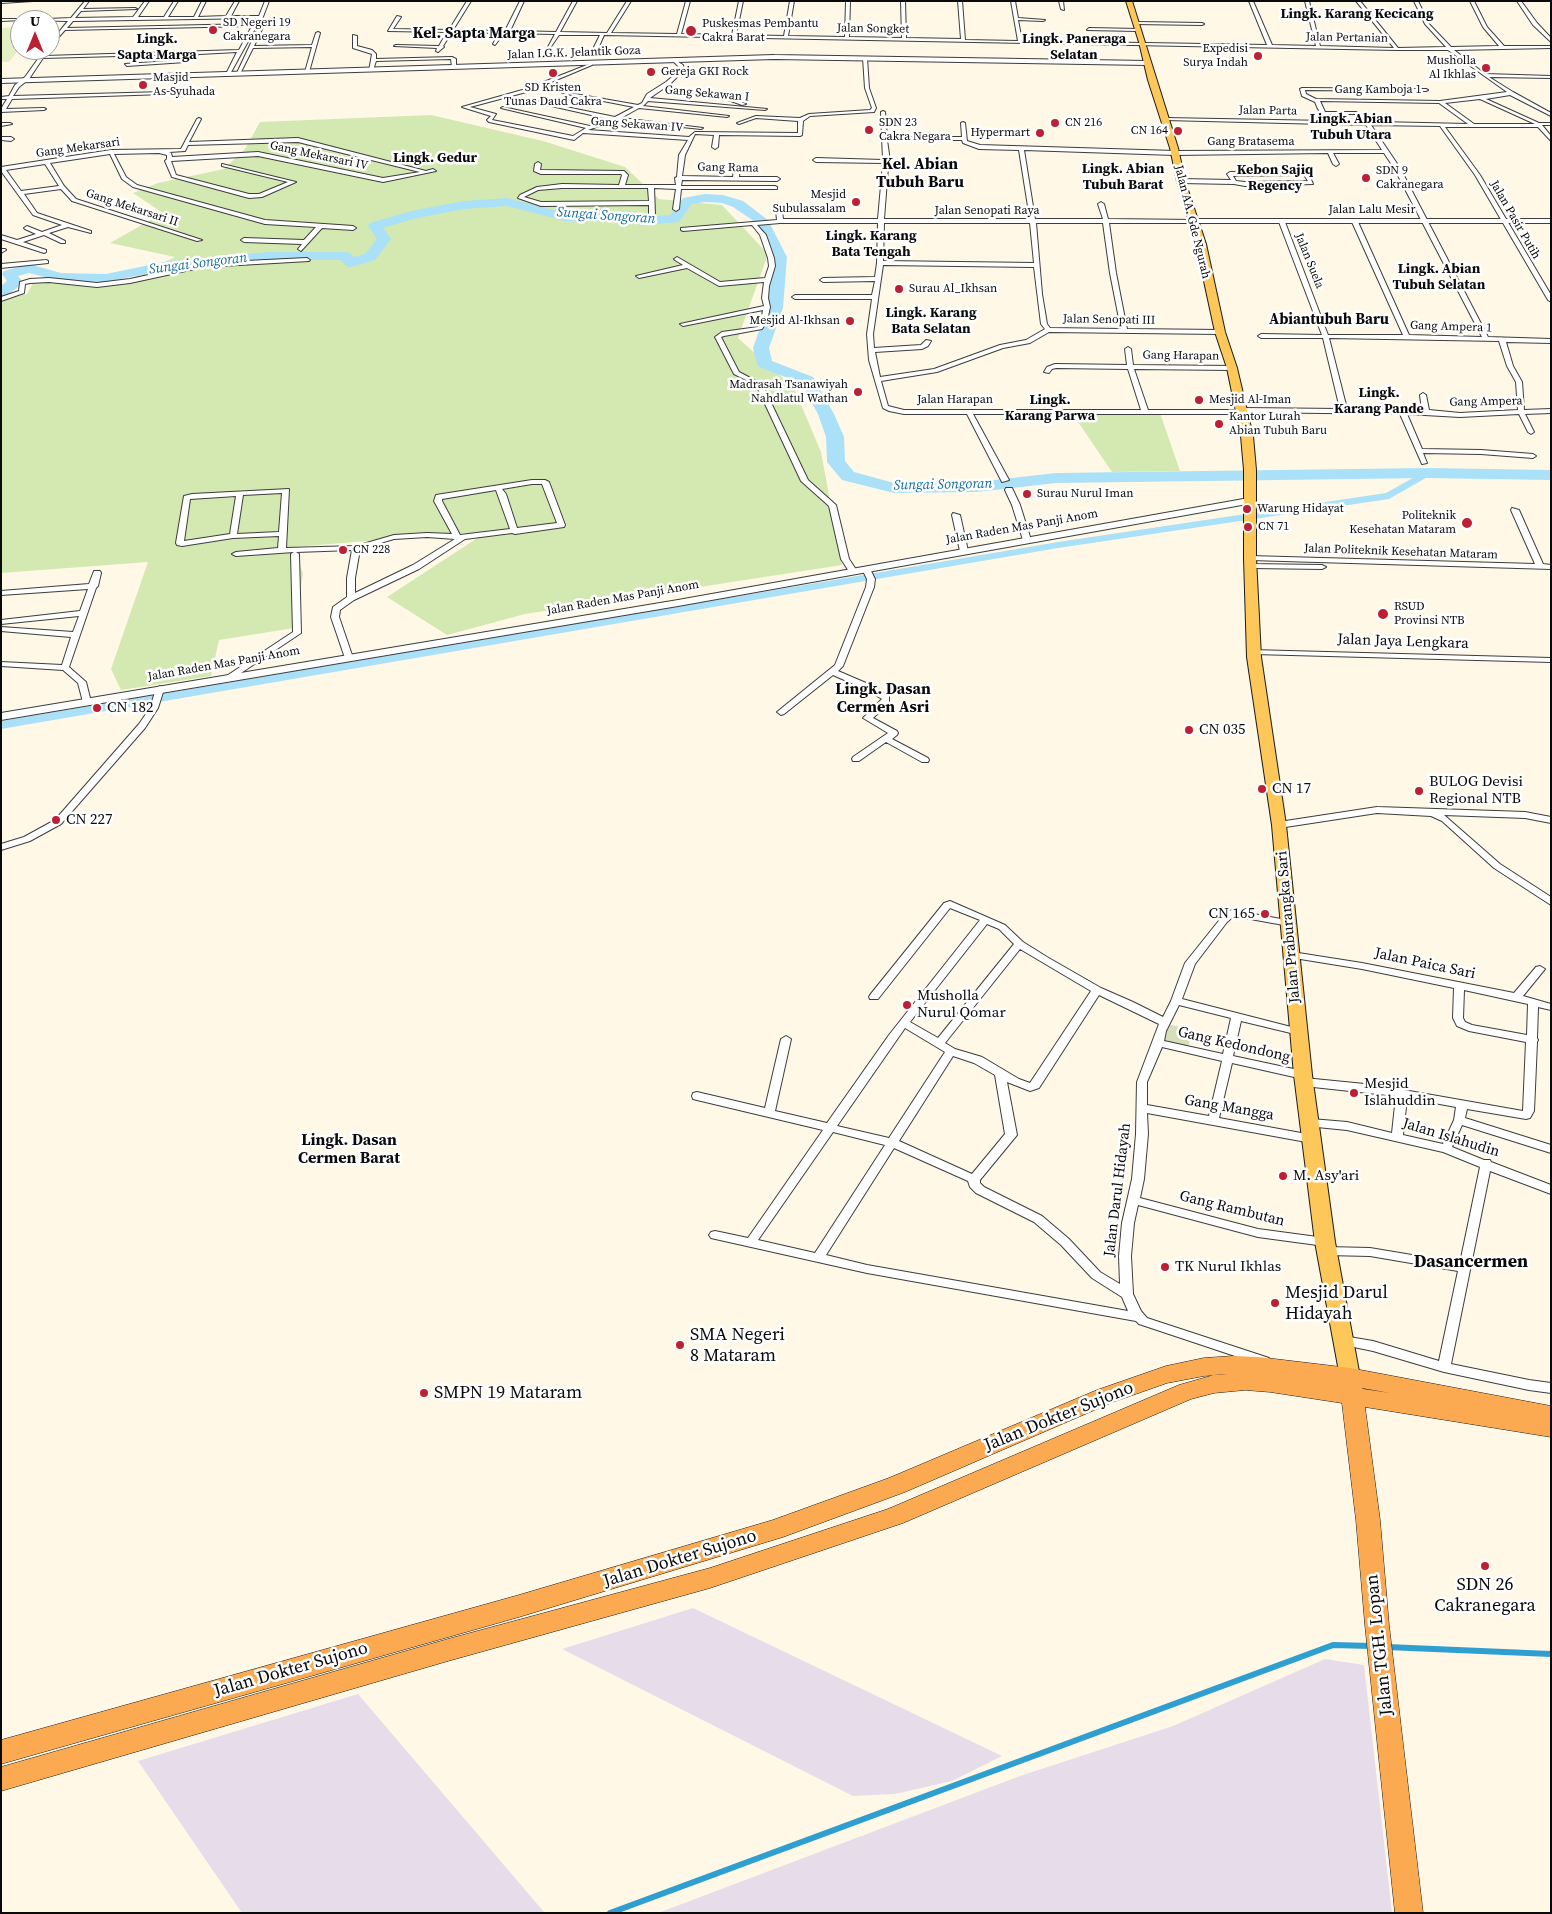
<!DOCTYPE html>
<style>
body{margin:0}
#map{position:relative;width:1552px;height:1914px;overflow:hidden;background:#fff8e7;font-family:"Source Serif 4",serif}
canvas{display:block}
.frame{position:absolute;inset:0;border:2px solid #0a0a0a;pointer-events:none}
.north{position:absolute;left:10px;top:10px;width:50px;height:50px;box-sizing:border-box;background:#fff;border:1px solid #9d9d9d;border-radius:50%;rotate:0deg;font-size:14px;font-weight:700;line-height:20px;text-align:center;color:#0a0a0a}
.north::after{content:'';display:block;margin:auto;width:18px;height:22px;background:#bc2034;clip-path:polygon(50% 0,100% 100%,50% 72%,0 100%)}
</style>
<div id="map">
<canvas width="1552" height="1914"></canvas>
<div class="frame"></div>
<div class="north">U</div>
</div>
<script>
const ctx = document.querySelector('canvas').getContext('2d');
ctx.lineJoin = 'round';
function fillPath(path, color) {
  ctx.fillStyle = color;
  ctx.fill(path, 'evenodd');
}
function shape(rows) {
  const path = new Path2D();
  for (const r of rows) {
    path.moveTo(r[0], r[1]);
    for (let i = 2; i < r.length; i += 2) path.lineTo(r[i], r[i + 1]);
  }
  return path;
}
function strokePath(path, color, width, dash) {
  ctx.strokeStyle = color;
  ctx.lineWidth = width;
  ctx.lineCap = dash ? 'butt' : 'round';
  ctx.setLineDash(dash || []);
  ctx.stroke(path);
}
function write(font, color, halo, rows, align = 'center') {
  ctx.font = font + ' "Source Serif 4",serif';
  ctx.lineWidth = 5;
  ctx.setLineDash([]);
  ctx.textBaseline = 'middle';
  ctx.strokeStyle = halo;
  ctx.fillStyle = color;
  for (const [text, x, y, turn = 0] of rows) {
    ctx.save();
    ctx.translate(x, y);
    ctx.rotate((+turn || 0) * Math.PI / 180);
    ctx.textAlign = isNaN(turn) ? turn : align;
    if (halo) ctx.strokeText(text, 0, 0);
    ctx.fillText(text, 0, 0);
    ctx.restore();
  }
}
fillPath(shape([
 [693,1608,1002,1756,952,1781,895,1794,853,1796,562,1649],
 [1325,1659,1364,1665,1392,1913,658,1913,1020,1776,1173,1726],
 [358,1694,544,1912,242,1913,138,1761]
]), '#e7ddea');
fillPath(shape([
 [431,115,543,141,625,167,659,199,722,205,768,254,738,338,794,388,821,452,842,565,525,614,447,635,387,597,479,537,464,533,294,547,303,574,294,628,219,640,211,676,121,690,111,669,148,562,1,573,1,299,27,294,35,279,122,283,175,257,110,243,163,213,133,193,158,183,224,169,245,149,260,122],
 [1072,413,1160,413,1180,471,1112,472]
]), '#d3e9b1');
fillPath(shape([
 [1167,1024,1192,1030,1188,1049,1160,1043]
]), '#d6dfb9');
fillPath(shape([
 [20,27,20,48,9,62,1,62,1,28]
]), '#e4f0c3');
strokePath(shape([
 [1387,1647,1551,1654],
 [610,1913,1333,1645,1372,1646]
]), '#2f9ed0', 6);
fillPath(shape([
 [1427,470,1432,473,1431,475,1389,499,1058,548,1,729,1,721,1058,542,1386,493,1427,470]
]), '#aae1f8');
fillPath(shape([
 [705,194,723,195,743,201,768,220,787,257,783,308,769,348,772,361,813,377,834,414,844,437,845,461,854,472,894,483,977,482,1056,473,1427,468,1551,470,1551,480,1427,478,1056,483,977,492,894,493,842,480,827,462,826,437,818,414,801,383,759,367,757,364,753,348,767,308,773,257,755,222,733,207,722,203,705,202,692,204,679,222,645,225,612,221,565,221,507,206,464,209,413,219,383,228,391,239,375,260,351,267,346,266,341,260,269,260,169,269,106,282,60,281,29,273,18,276,23,282,21,285,6,296,1,297,1,286,7,281,2,274,4,271,29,264,61,273,106,274,169,261,269,252,345,252,350,253,354,257,365,254,377,239,368,226,370,223,411,211,464,201,507,198,565,213,612,213,645,217,670,215,683,198,705,194]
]), '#aae1f8');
const minor = shape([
 [1,1,33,1,1,3,1,1],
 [85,1,89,1,83,9,135,8,137,9,81,11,75,18,133,17,145,1,149,1,138,17,164,17,174,1,178,1,168,17,194,17,202,1,206,1,198,17,226,16,235,1,239,1,231,16,259,16,265,1,269,1,261,22,263,27,254,46,312,45,316,33,318,32,320,33,309,72,307,73,305,72,312,47,253,48,240,74,236,75,259,26,256,27,230,74,228,75,226,74,237,52,199,54,185,62,127,66,125,64,184,60,193,54,43,58,29,79,19,87,13,96,165,92,167,93,165,94,12,99,6,109,44,108,46,109,44,110,1,112,1,109,7,99,1,99,1,97,9,96,15,85,25,77,43,52,47,53,45,56,239,50,252,26,65,30,50,47,50,43,68,21,24,20,71,18,85,1],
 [258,18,254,24,67,28,73,21,258,18],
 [467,1,471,1,453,30,505,31,520,1,524,1,510,31,556,32,573,1,577,1,560,32,607,33,627,1,631,1,611,33,677,34,686,1,690,1,681,34,732,35,739,1,743,1,736,35,784,36,790,1,794,1,788,36,845,37,846,1,850,1,849,37,902,38,901,1,905,1,906,38,961,39,958,1,962,1,965,40,1018,41,1011,1,1015,1,1018,18,1045,20,1043,21,1018,20,1022,41,1267,45,1249,1,1253,1,1272,45,1316,46,1305,1,1309,1,1320,46,1394,48,1356,1,1360,1,1398,48,1446,47,1425,24,1414,1,1418,1,1429,24,1451,47,1499,46,1483,27,1470,1,1474,1,1487,27,1504,46,1551,46,1551,48,1454,50,1485,74,1551,76,1551,78,1489,77,1513,92,1551,113,1551,116,1510,95,1486,99,1539,123,1551,123,1551,125,1542,125,1551,136,1551,141,1538,127,1445,127,1480,175,1551,295,1551,302,1548,300,1475,175,1440,126,1371,125,1400,168,1488,337,1551,339,1551,343,1506,342,1513,366,1522,382,1524,410,1551,409,1551,413,1525,414,1534,432,1531,434,1528,432,1519,414,1460,417,1407,414,1422,449,1481,450,1533,454,1536,456,1533,458,1481,454,1423,453,1427,463,1422,464,1400,414,1244,412,1241,414,973,414,1009,480,1002,482,967,414,904,414,889,411,883,408,869,360,867,334,872,299,795,299,792,297,795,295,872,295,875,281,823,282,820,280,823,278,875,277,877,263,878,223,780,223,757,225,766,235,774,258,775,266,769,286,768,298,770,307,767,321,762,329,724,336,721,337,739,372,758,382,764,388,808,480,836,505,849,559,857,571,856,573,850,573,841,559,829,506,801,481,758,389,754,384,734,374,715,337,722,332,758,327,761,321,763,310,683,326,680,324,764,306,762,298,764,282,719,286,687,268,639,278,636,276,683,265,675,260,674,259,677,257,720,282,765,278,769,266,768,258,760,235,752,225,683,231,681,230,681,228,777,220,776,211,779,209,782,211,783,219,878,219,883,163,816,162,813,160,816,158,883,160,881,112,883,111,885,112,887,137,962,137,961,123,963,122,965,123,967,141,980,145,1175,151,1382,150,1366,125,1165,120,1163,119,1165,118,1328,121,1318,109,1315,102,1302,96,1300,89,1302,88,1426,89,1428,90,1426,91,1305,90,1306,94,1316,99,1440,101,1507,92,1448,50,1397,50,604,35,597,51,578,52,576,50,593,49,600,35,559,35,550,48,548,47,555,34,504,33,495,45,493,44,499,33,452,32,443,46,444,47,438,52,436,51,437,48,394,46,396,45,439,46,447,32,388,31,397,16,401,17,393,29,449,30,467,1],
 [1480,99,1535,124,1474,124,1445,103,1480,99],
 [1320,101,1439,103,1468,124,1333,121,1327,114,1356,114,1358,113,1356,112,1325,112,1320,101],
 [887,140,962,140,963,143,979,149,1019,150,1030,219,884,219,889,154,887,140],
 [1024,150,1175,155,1328,153,1333,164,1336,166,1339,164,1333,153,1384,153,1394,168,1482,337,1409,335,1358,222,1355,220,1352,222,1403,335,1328,335,1285,222,1282,220,1279,222,1322,335,1261,334,1258,336,1261,338,1323,338,1340,409,1241,408,1238,410,1148,410,1134,369,1232,370,1235,368,1232,366,1133,365,1131,349,1128,347,1125,349,1127,365,1055,364,1047,367,1044,372,1049,373,1052,369,1056,368,1128,369,1141,410,904,410,888,406,881,381,937,372,1003,348,1030,343,1049,332,1220,334,1223,332,1220,330,1127,329,1116,273,1109,223,1194,223,1197,221,1196,220,1108,219,1104,204,1101,202,1098,204,1103,219,1035,219,1024,150],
 [884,223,1030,223,1034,263,883,261,884,223],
 [1036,223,1103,223,1110,273,1121,329,1050,328,1047,324,1042,294,1036,223],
 [883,265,1034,267,1041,324,1045,329,1026,340,1000,345,934,369,880,377,875,352,922,349,928,346,931,341,926,340,921,345,874,348,873,334,883,265],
 [1329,338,1499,341,1507,366,1516,382,1518,410,1460,413,1429,410,1426,395,1423,393,1420,395,1422,410,1347,409,1329,338],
 [1059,1,1063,1,1064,10,1061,9,1059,1],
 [1517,1,1521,1,1537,23,1551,38,1551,42,1533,25,1517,1],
 [1,19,20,19,22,20,1,21,1,19],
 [1136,22,1202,23,1204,24,1202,25,1134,24,1136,22],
 [1089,28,1138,29,1140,30,1138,31,1087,30,1089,28],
 [353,35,357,36,357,46,372,50,376,54,376,59,452,57,456,59,456,67,454,68,452,67,451,59,376,61,373,70,369,71,372,54,353,48,353,35],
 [865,57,867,58,869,88,876,108,874,112,810,116,803,121,802,135,800,136,719,135,718,147,715,149,712,147,714,135,695,134,685,155,682,176,733,177,734,167,737,165,740,167,739,177,777,177,780,179,777,181,682,180,681,186,775,186,777,187,777,189,681,189,679,209,676,211,673,209,676,189,654,188,655,214,652,216,649,214,649,205,541,206,518,198,520,195,537,187,562,184,619,185,622,175,621,174,541,174,534,171,535,164,538,162,541,164,540,170,541,170,624,171,628,175,625,185,676,185,675,178,677,177,679,155,688,140,583,133,574,140,489,122,487,120,491,116,462,107,526,89,592,63,592,65,530,91,470,107,496,114,492,120,573,136,586,128,501,108,503,107,590,126,609,119,525,100,527,99,615,117,634,107,562,93,564,92,638,105,642,103,647,94,666,82,680,70,679,67,673,61,675,60,683,65,684,70,670,84,650,98,767,109,765,110,648,101,643,106,729,116,727,117,639,108,621,118,703,128,701,129,615,120,588,130,689,137,695,132,798,133,798,121,756,118,739,124,737,123,756,116,800,118,809,114,870,110,872,108,865,88,863,58,865,57],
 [562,188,648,188,649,201,541,202,524,197,538,190,562,188],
 [717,94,721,94,746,104,742,105,717,96,717,94],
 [199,118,201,119,189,142,298,138,426,171,433,169,436,171,383,182,258,156,171,161,176,175,249,194,259,194,288,182,222,166,222,164,296,182,262,197,249,198,172,177,165,161,167,159,167,155,159,153,114,154,126,177,137,185,265,220,353,226,356,228,353,230,322,228,301,251,298,249,302,244,244,242,241,240,244,238,304,240,316,227,265,224,133,187,122,179,110,154,50,163,64,186,76,199,202,240,197,241,72,201,61,189,24,194,37,213,91,231,91,233,68,227,49,233,65,241,65,243,61,243,44,235,23,242,46,250,46,252,44,253,1,239,1,235,17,240,36,234,25,229,24,228,27,226,42,232,62,225,33,215,1,171,1,167,111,150,181,149,197,119,199,118],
 [298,142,420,172,383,178,258,152,172,157,171,153,169,152,185,151,188,145,298,142],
 [45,164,59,186,21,191,6,170,45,164],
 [1,123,10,123,12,124,1,126,1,123],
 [1,137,11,137,14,139,11,141,1,140,1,137],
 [1299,171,1308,173,1313,184,1245,186,1234,184,1181,183,1178,181,1181,179,1231,180,1227,174,1230,172,1299,171],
 [1299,175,1304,175,1308,181,1245,182,1236,181,1233,176,1299,175],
 [1,249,5,249,6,250,1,253,1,249],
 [307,258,310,260,309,261,204,267,130,283,97,287,49,282,30,283,25,284,24,293,1,301,1,297,19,291,20,282,30,279,49,278,97,283,130,279,204,263,307,258],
 [46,260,48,261,48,263,1,268,1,264,46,260],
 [532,480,545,480,549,482,565,525,564,527,515,534,512,533,465,539,419,569,354,600,340,610,339,617,353,658,352,660,346,660,345,658,331,617,333,607,347,597,347,578,352,550,296,552,299,554,301,633,232,679,226,679,225,677,293,632,291,554,294,552,236,556,232,554,236,552,278,548,279,536,233,538,182,546,177,545,176,543,184,496,192,494,289,489,286,548,356,546,394,535,427,533,452,534,434,501,436,495,532,480],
 [532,484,542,484,557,523,517,528,506,494,502,489,532,484],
 [496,490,510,529,460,535,442,501,442,499,496,490],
 [282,493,279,532,237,534,243,495,282,493],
 [236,496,230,534,184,541,190,499,236,496],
 [427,537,455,539,413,565,355,593,355,578,360,549,394,539,427,537],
 [1006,488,1012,488,1020,505,1031,540,1030,542,1027,542,1023,540,1012,505,1005,490,1006,488],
 [1512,508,1519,510,1543,564,1551,565,1551,569,1250,560,1246,558,1250,556,1535,564,1511,510,1512,508],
 [953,513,960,515,968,551,967,553,964,553,960,551,952,515,953,513],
 [1249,564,1322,565,1326,567,1322,569,1252,568,1248,566,1249,564],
 [863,567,866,567,870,569,875,579,874,587,843,666,838,671,873,686,889,696,889,703,873,718,897,731,898,733,897,735,892,739,928,758,929,760,928,762,922,762,886,742,859,761,853,761,852,759,853,757,888,733,863,718,882,699,867,690,833,675,784,714,781,715,777,712,835,665,866,587,867,579,862,569,863,567],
 [94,571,100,571,101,573,98,586,96,588,69,667,86,682,91,702,87,705,83,702,78,683,63,670,1,666,1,662,62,665,71,637,1,631,1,627,73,632,79,616,1,624,1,620,80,611,88,589,1,595,1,591,89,584,94,571],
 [1251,650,1551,658,1551,662,1254,654,1251,654,1251,650],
 [160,686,164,689,158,708,145,728,61,824,30,841,1,850,1,844,24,837,55,820,139,724,150,708,156,689,160,686],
 [1377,807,1525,812,1551,817,1551,823,1525,818,1444,815,1500,864,1551,897,1551,905,1494,868,1442,821,1431,816,1377,813,1279,828,1274,825,1279,822,1377,807],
 [950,901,1005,925,1023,942,1047,957,1101,988,1133,1002,1163,1017,1171,1001,1185,963,1221,918,1229,911,1232,910,1292,921,1294,923,1292,925,1289,926,1234,916,1227,922,1195,964,1182,999,1303,1030,1304,1032,1303,1034,1299,1035,1241,1021,1233,1056,1303,1071,1308,1075,1303,1079,1232,1063,1219,1118,1312,1135,1316,1136,1318,1139,1316,1142,1312,1143,1147,1113,1148,1134,1144,1179,1140,1198,1258,1229,1325,1238,1329,1239,1331,1242,1329,1245,1325,1246,1258,1237,1138,1205,1134,1223,1131,1256,1133,1294,1141,1311,1147,1318,1269,1358,1271,1361,1269,1364,1265,1366,1139,1324,1136,1321,867,1273,711,1238,709,1235,711,1232,715,1231,748,1238,823,1130,697,1100,693,1099,692,1096,693,1093,697,1092,765,1108,781,1039,786,1036,791,1039,775,1111,827,1123,889,1035,980,920,950,908,878,999,870,999,869,997,870,995,944,903,950,901],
 [987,924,999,929,1014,944,938,1038,910,1022,987,924],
 [1020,949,1091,991,1030,1083,1019,1079,982,1057,955,1049,945,1043,1020,949],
 [1099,995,1159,1024,1137,1082,1136,1134,1132,1179,1122,1223,1119,1256,1120,1284,1100,1272,1069,1239,1042,1216,984,1187,980,1183,980,1180,1017,1135,1007,1082,1030,1091,1039,1088,1099,995],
 [1179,1005,1231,1018,1223,1054,1164,1041,1166,1031,1179,1005],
 [905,1028,945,1052,889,1138,837,1126,905,1028],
 [1162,1047,1222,1061,1209,1116,1147,1105,1147,1082,1162,1047],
 [953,1056,974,1063,995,1075,1005,1134,972,1174,899,1141,953,1056],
 [833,1132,885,1145,815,1253,758,1240,833,1132],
 [894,1148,968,1181,970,1187,976,1193,1034,1222,1061,1245,1092,1278,1122,1297,1128,1311,867,1265,826,1255,894,1148],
 [1292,952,1362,963,1514,993,1536,967,1540,966,1545,969,1523,996,1551,1004,1551,1010,1538,1007,1537,1038,1538,1040,1537,1042,1534,1111,1530,1118,1526,1119,1467,1109,1465,1118,1551,1145,1551,1153,1462,1125,1452,1147,1484,1160,1490,1160,1491,1162,1551,1185,1551,1194,1490,1171,1451,1364,1529,1380,1551,1383,1551,1393,1529,1390,1444,1372,1373,1351,1339,1344,1337,1341,1339,1338,1343,1336,1373,1341,1439,1361,1458,1271,1370,1256,1326,1255,1322,1254,1320,1251,1322,1248,1326,1247,1370,1248,1460,1263,1480,1167,1443,1152,1347,1130,1307,1126,1305,1123,1307,1120,1311,1119,1347,1122,1392,1133,1396,1096,1304,1086,1300,1085,1299,1082,1300,1079,1304,1078,1375,1085,1523,1111,1526,1042,1469,1031,1457,1026,1453,1018,1454,988,1362,969,1288,957,1287,955,1288,953,1292,952],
 [1464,990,1528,1004,1527,1035,1472,1025,1465,1022,1463,1018,1464,990],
 [1407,1098,1456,1107,1454,1120,1443,1144,1403,1135,1407,1098]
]);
const tertiary = shape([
 [774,55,1148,61,1151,63,1148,65,774,59,1,83,1,79,774,55],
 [1191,219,1551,219,1551,223,1191,223,1191,219],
 [1249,498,1253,499,1253,503,678,606,1,720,1,713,678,600,1249,498]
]);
const primary = shape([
 [1126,1,1132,1,1178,148,1185,181,1206,244,1225,332,1237,368,1253,436,1256,470,1256,558,1261,657,1286,825,1312,1075,1335,1242,1360,1377,1357,1383,1350,1385,1343,1383,1340,1377,1315,1242,1294,1075,1272,825,1247,657,1244,558,1244,470,1241,436,1227,368,1215,332,1196,244,1177,181,1170,148,1148,80,1139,42,1126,1]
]);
const trunk = shape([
 [1233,1356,1258,1357,1350,1368,1551,1406,1551,1437,1365,1407,1380,1520,1389,1625,1423,1913,1395,1913,1365,1625,1356,1520,1342,1403,1270,1392,1245,1390,1214,1393,1191,1399,903,1523,710,1588,448,1661,1,1791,1,1767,448,1639,710,1568,888,1509,1179,1385,1214,1375,1227,1374,1204,1376,1167,1383,1113,1402,905,1492,783,1537,519,1617,1,1764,1,1740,519,1595,773,1520,889,1478,1097,1390,1166,1366,1204,1358,1233,1356],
 [1362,1388,1390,1393,1363,1389,1362,1388]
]);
strokePath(minor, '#3d3d3d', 2);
strokePath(tertiary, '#3d3d3d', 2);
strokePath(primary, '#1b1b1b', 2);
strokePath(trunk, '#1b1b1b', 1);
fillPath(minor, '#fff');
fillPath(tertiary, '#fff');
fillPath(primary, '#fdc759');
fillPath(trunk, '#fbaa52');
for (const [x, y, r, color] of [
 [213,30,5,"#bc2034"],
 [691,31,6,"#bc2034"],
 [1258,56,5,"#bc2034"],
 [1486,68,5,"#bc2034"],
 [651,72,5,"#bc2034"],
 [553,73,5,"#bc2034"],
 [143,85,5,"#bc2034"],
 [1055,123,5,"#bc2034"],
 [869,130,5,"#bc2034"],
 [1178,131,5,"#bc2034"],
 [1040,133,5,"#bc2034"],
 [1366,178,5,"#bc2034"],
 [856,202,5,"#bc2034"],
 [899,289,5,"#bc2034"],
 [850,321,5,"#bc2034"],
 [858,392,5,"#bc2034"],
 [1199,400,5,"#bc2034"],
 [1219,424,5,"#bc2034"],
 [1027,494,5,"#bc2034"],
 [1247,509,5,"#bc2034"],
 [1467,523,6,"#bc2034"],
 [1248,527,5,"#bc2034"],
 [343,550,5,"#bc2034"],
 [1383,614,6,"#bc2034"],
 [97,708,5,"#bc2034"],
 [1189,730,5,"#bc2034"],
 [1262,789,5,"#bc2034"],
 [1419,791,5,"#bc2034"],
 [56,820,5,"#bc2034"],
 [1265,914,5,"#bc2034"],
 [907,1005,5,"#bc2034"],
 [1354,1093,5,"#bc2034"],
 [1283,1176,5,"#bc2034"],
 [1165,1267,5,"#bc2034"],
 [1275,1303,5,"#bc2034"],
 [680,1345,5,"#bc2034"],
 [424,1393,5,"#bc2034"],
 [1485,1566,5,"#bc2034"]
]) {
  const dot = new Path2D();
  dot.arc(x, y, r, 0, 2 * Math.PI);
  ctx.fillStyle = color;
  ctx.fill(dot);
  strokePath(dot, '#fff', 2);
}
write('12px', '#0a0a0a', '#fff', [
 ["SD Negeri 19",223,23],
 ["Cakranegara",223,37],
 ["Puskesmas Pembantu",702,24],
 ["Cakra Barat",702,38],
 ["Expedisi",1248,49,"right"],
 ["Surya Indah",1248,63,"right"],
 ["Musholla",1476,61,"right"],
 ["Al Ikhlas",1476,75,"right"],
 ["Gereja GKI Rock",661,72],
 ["Masjid",153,78],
 ["As-Syuhada",153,92],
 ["SD Kristen",553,88,"center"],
 ["Tunas Daud Cakra",553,102,"center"],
 ["SDN 23",879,123],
 ["Cakra Negara",879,137],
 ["CN 216",1065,123],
 ["CN 164",1168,131,"right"],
 ["Hypermart",1030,133,"right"],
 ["SDN 9",1376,171],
 ["Cakranegara",1376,185],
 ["Mesjid",846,195,"right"],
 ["Subulassalam",846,209,"right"],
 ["Surau Al_Ikhsan",909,289],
 ["Mesjid Al-Ikhsan",840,321,"right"],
 ["Madrasah Tsanawiyah",848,385,"right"],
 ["Nahdlatul Wathan",848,399,"right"],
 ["Mesjid Al-Iman",1209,400],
 ["Kantor Lurah",1229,417],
 ["Abian Tubuh Baru",1229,431],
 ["Surau Nurul Iman",1037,494],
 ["Warung Hidayat",1257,509],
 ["Politeknik",1456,516,"right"],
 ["Kesehatan Mataram",1456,530,"right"],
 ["CN 71",1258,527],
 ["CN 228",353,550],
 ["RSUD",1394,607],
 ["Provinsi NTB",1394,621]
], 'left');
write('12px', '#0a0a0a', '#fff', [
 ["Jalan Songket",873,29,1],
 ["Jalan Pertanian",1347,38,1],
 ["Jalan I.G.K. Jelantik Goza",574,53,-2],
 ["Gang Kamboja 1",1378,90],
 ["Gang Sekawan I",707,94,5],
 ["Jalan Parta",1268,111,1],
 ["Gang Sekawan IV",637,125,4],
 ["Gang Bratasema",1251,142],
 ["Gang Mekarsari",78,148,-8],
 ["Gang Mekarsari IV",319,156,12],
 ["Gang Rama",728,168,1],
 ["Gang Mekarsari II",132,208,18],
 ["Jalan Lalu Mesir",1372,210],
 ["Jalan Senopati Raya",987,211],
 ["Jalan Pasir Putih",1515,220,60],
 ["Jalan AA. Gde Ngurah",1192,222,76],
 ["Jalan Suela",1309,261,68],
 ["Jalan Senopati III",1109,320,1],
 ["Gang Ampera 1",1451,327,2],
 ["Gang Harapan",1181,356,1],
 ["Jalan Harapan",955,400],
 ["Gang Ampera",1486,402,-1],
 ["Jalan Raden Mas Panji Anom",1022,527,-10],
 ["Jalan Politeknik Kesehatan Mataram",1401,552,2],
 ["Jalan Raden Mas Panji Anom",623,598,-10],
 ["Jalan Raden Mas Panji Anom",224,664,-10]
]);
write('bold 14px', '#0a0a0a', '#fff', [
 ["Lingk. Karang Kecicang",1357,14],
 ["Lingk.",157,39],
 ["Sapta Marga",157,55],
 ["Lingk. Paneraga",1074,39],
 ["Selatan",1074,55],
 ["Lingk. Abian",1351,119],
 ["Tubuh Utara",1351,135],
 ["Lingk. Gedur",435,158],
 ["Lingk. Abian",1123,169],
 ["Tubuh Barat",1123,185],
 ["Kebon Sajiq",1275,170],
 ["Regency",1275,186],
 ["Lingk. Karang",871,236],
 ["Bata Tengah",871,252],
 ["Lingk. Abian",1439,269],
 ["Tubuh Selatan",1439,285],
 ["Lingk. Karang",931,313],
 ["Bata Selatan",931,329],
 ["Lingk.",1379,393],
 ["Karang Pande",1379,409],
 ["Lingk.",1050,400],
 ["Karang Parwa",1050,416]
]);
write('italic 14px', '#126c9d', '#fff', [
 ["Sungai Songoran",606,216,4],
 ["Sungai Songoran",198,264,-7],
 ["Sungai Songoran",943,485,-1]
]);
write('bold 15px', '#0a0a0a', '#fff', [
 ["Abiantubuh Baru",1329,320]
]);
write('15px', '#0a0a0a', '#fff', [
 ["Jalan Jaya Lengkara",1403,642,2],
 ["Jalan Praburangka Sari",1289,927,-95],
 ["Jalan Paica Sari",1425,964,12],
 ["Gang Kedondong",1234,1045,13],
 ["Gang Mangga",1229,1108,10],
 ["Jalan Islahudin",1451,1138,17],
 ["Jalan Darul Hidayah",1118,1190,-83],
 ["Gang Rambutan",1232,1209,14]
]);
write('15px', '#0a0a0a', '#fff', [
 ["CN 182",107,708],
 ["CN 035",1199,730],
 ["BULOG Devisi",1429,782],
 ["Regional NTB",1429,799],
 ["CN 17",1272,789],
 ["CN 227",66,820],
 ["CN 165",1255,914,"right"],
 ["Musholla",917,996],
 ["Nurul Qomar",917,1013],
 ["Mesjid",1364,1084],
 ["Islahuddin",1364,1101],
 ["M. Asy'ari",1293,1176],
 ["TK Nurul Ikhlas",1175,1267]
], 'left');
write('bold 16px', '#0a0a0a', '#fff', [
 ["Kel. Sapta Marga",474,34],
 ["Kel. Abian",920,165],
 ["Tubuh Baru",920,183]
]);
write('bold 16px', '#0a0a0a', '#fff', [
 ["Lingk. Dasan",883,690],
 ["Cermen Asri",883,708],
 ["Lingk. Dasan",349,1141],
 ["Cermen Barat",349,1159]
]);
write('bold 18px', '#0a0a0a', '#fff', [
 ["Dasancermen",1471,1262]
]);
write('18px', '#0a0a0a', '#fff', [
 ["Mesjid Darul",1285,1293],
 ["Hidayah",1285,1314],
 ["SMA Negeri",690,1335],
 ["8 Mataram",690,1356],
 ["SMPN 19 Mataram",434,1393],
 ["SDN 26",1485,1585,"center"],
 ["Cakranegara",1485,1606,"center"]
], 'left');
write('18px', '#0a0a0a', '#fff', [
 ["Jalan Dokter Sujono",1059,1417,-22],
 ["Jalan Dokter Sujono",680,1559,-17],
 ["Jalan TGH. Lopan",1380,1645,-96],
 ["Jalan Dokter Sujono",291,1670,-16]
]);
</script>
